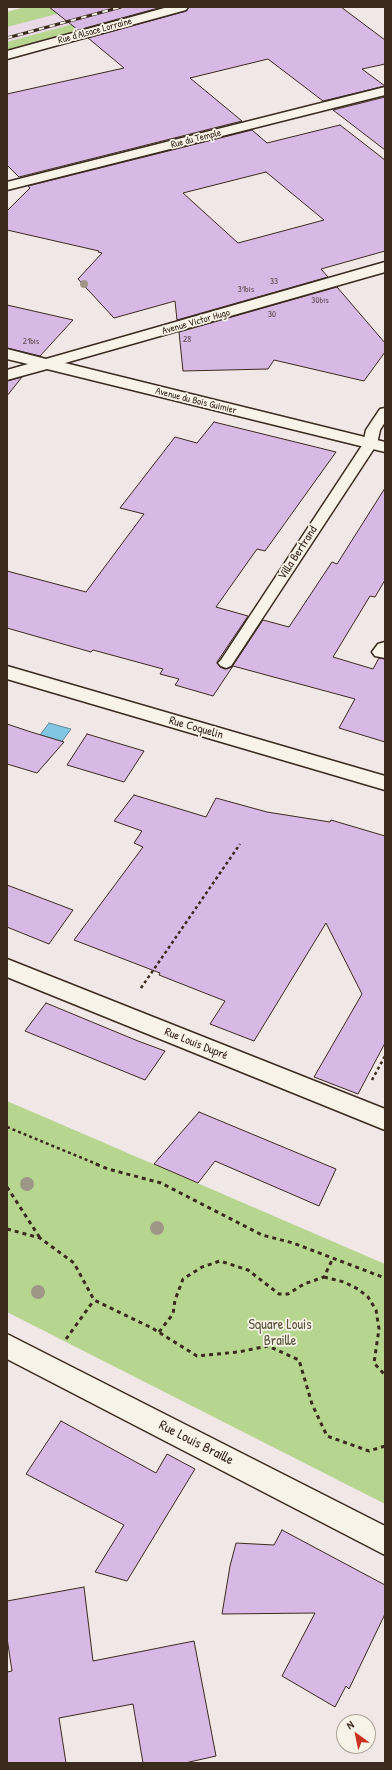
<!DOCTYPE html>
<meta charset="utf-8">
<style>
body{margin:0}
#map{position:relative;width:392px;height:1770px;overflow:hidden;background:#f1e7e7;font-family:"Patrick Hand",sans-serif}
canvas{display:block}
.frame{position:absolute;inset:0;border:8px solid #3b2a1e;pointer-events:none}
.north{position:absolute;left:336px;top:1714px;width:40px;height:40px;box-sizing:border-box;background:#f7f3e8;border:1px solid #aca397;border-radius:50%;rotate:327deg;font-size:11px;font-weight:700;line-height:16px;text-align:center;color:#3b2a1e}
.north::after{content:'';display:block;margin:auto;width:14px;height:18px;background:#c8321e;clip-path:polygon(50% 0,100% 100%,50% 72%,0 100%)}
</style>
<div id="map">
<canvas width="392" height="1770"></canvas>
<div class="frame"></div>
<div class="north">N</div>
</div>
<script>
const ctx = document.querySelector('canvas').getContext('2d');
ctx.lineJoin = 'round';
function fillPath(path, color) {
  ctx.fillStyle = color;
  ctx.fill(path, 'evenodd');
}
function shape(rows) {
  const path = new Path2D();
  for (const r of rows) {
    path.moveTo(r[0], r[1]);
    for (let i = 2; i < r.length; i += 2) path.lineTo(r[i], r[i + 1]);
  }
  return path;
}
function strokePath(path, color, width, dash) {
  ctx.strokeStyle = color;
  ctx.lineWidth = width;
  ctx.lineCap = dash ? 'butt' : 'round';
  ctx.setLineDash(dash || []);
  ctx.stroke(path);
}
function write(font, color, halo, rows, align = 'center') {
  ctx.font = font + ' "Patrick Hand",sans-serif';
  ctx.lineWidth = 3.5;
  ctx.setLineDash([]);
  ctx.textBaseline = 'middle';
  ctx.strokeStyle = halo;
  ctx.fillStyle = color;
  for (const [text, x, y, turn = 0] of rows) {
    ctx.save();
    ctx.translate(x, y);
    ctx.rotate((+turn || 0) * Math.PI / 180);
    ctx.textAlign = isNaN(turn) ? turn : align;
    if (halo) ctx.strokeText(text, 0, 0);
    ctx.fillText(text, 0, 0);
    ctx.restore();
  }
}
fillPath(shape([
 [25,7,161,7,7,50,7,12]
]), '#ead9e6');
fillPath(shape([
 [25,7,83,7,7,27,7,12],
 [136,7,161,7,7,50,7,42],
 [7,1101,385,1264,385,1504,7,1312]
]), '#b6d68f');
const water = shape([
 [49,723,71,729,46,763,24,756,49,723]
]);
fillPath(water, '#80c5e1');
strokePath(water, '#648793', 1);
const building = shape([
 [49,7,162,7,78,30,49,7],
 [189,7,341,7,385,40,385,64,362,69,385,86,323,101,268,59,190,78,242,121,19,177,7,165,7,94,124,68,88,38,186,11,189,7],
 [385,97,385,150,333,110,385,97],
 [340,125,385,160,385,251,321,269,328,277,177,320,175,301,114,318,78,279,102,253,98,252,99,251,7,230,7,211,30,188,28,186,252,130,267,143,340,125],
 [266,172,324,220,238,243,183,193,266,172],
 [337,287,385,343,385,352,364,381,274,360,268,369,183,371,179,332,337,287],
 [7,305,73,320,40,356,7,348,7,305],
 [22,377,7,396,7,381,22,377],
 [214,422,336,452,265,551,257,549,216,607,248,616,217,662,220,667,225,669,232,667,263,620,289,627,332,562,337,564,385,488,385,580,375,597,370,596,333,657,373,669,379,658,385,659,385,742,339,728,355,699,233,666,213,696,175,685,179,679,160,674,163,669,93,650,91,652,7,628,7,571,86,592,144,514,120,508,175,437,197,443,214,422],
 [7,724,31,732,64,742,37,773,7,764,7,724],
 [87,734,144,751,124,782,67,765,87,734],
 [134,795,206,817,216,798,267,812,330,822,331,820,385,836,385,1043,358,1094,314,1077,362,994,326,923,254,1041,210,1024,225,1001,159,975,160,973,74,940,143,847,134,843,142,831,114,821,134,795],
 [7,885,73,910,49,944,7,927,7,885],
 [46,1003,138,1041,165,1051,145,1080,25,1031,46,1003],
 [199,1112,336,1169,319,1206,215,1161,198,1183,154,1164,199,1112],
 [61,1421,156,1473,167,1454,195,1469,127,1581,95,1572,124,1525,26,1474,61,1421],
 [282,1530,385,1585,385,1614,349,1689,346,1686,335,1707,282,1676,315,1613,222,1614,230,1566,236,1543,274,1545,282,1530],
 [84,1587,93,1661,194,1641,216,1756,185,1763,143,1763,133,1704,59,1718,66,1763,7,1763,7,1672,12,1671,7,1638,7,1601,84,1587]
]);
fillPath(building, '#d8b8e4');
strokePath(building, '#3b2a1e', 1);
const service = shape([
 [385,408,385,422,380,430,377,444,231,666,226,668,221,666,218,663,221,660,363,444,366,430,380,409,385,408]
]);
const minor = shape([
 [385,87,385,95,7,190,7,182,385,87],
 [385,642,385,658,375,656,372,652,378,644,385,642],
 [7,666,385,776,385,790,7,679,7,666],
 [7,959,385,1109,385,1130,7,977,7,959],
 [7,1334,385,1526,385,1555,7,1359,7,1334]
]);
const tertiary = shape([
 [168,7,188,7,186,10,7,59,7,51,168,7],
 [385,262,385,272,65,363,385,442,385,452,47,369,7,380,7,370,28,364,7,359,7,349,46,359,385,262]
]);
strokePath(service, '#3b2a1e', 3);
strokePath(minor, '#3b2a1e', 3);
strokePath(tertiary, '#3b2a1e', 3);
strokePath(shape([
 [141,988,240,844],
 [372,1080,385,1056],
 [7,1127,99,1165]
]), '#3b2a1e', 2.5, [3, 3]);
strokePath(shape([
 [96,1164,108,1169,161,1183,262,1235,293,1243,385,1278],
 [7,1187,40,1238],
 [7,1229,40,1238,74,1263,94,1300,152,1328,197,1356,238,1352,268,1346,299,1360,312,1404,327,1436,369,1451,385,1446],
 [324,1277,344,1282,358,1289,368,1297,376,1310,379,1329,374,1363,385,1375],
 [159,1332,173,1314,175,1300,183,1279,202,1267,220,1261,248,1270,279,1294,288,1294,304,1284,324,1277,333,1258],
 [66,1339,94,1300]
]), '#3b2a1e', 3, [4, 4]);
fillPath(service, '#f7f3e8');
fillPath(minor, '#f7f3e8');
fillPath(tertiary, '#f7f3e8');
const rail = shape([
 [7,38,121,7]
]);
strokePath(rail, '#3b2a1e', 3);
strokePath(rail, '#f7f3e8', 2, [5.5]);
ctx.fillStyle = '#9e9788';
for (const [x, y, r] of [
 [84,284,4],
 [27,1184,7],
 [157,1228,7],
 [38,1292,7]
]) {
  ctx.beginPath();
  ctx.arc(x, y, r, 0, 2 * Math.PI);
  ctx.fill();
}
write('9px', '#624e50', null, [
 ["33",274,282],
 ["31bis",246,290],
 ["30bis",320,301],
 ["30",272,315],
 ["28",187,340],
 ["21bis",31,342]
]);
write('10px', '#3b2a1e', '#f7f3e8', [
 ["Rue d'Alsace Lorraine",95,31,-15],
 ["Rue du Temple",196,139,-14],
 ["Avenue Victor Hugo",196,322,-16],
 ["Avenue du Bois Guimier",196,401,14]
]);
write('12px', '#3b2a1e', '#f7f3e8', [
 ["Villa Bertrand",298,553,-57],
 ["Rue Coquelin",196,728,16],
 ["Rue Louis Dupré",196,1044,22]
]);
write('14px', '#5a553a', '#f7f3e8', [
 ["Square Louis",280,1325],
 ["Braille",280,1341]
]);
write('14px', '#3b2a1e', '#f7f3e8', [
 ["Rue Louis Braille",196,1443,27]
]);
</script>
